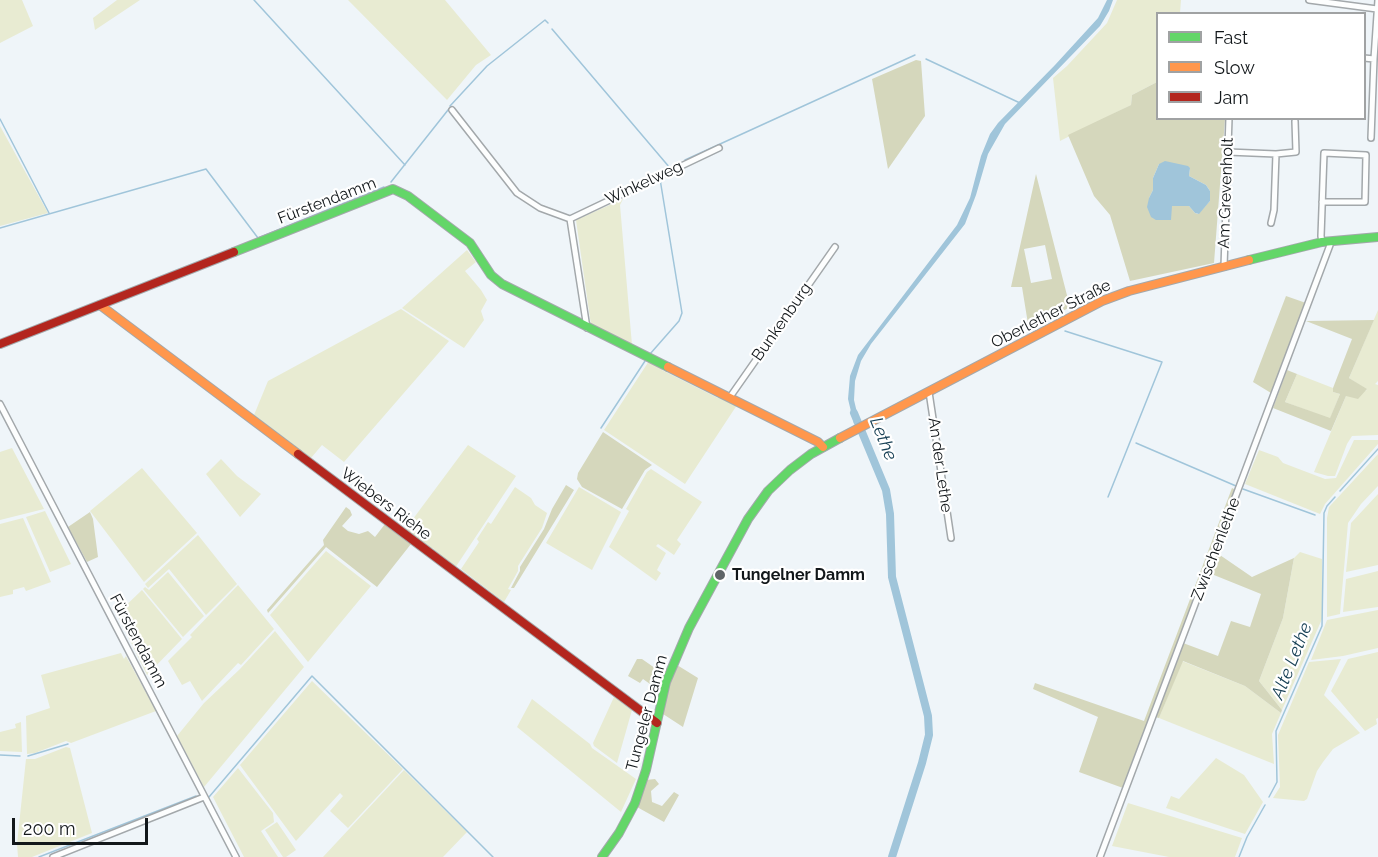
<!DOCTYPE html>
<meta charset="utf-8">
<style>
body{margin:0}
#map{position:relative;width:1378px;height:857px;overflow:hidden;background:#eff5f9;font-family:Raleway,sans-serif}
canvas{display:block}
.legend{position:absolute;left:1156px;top:12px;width:210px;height:108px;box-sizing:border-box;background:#fff;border:2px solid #a0a2a3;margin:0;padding:8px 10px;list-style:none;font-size:18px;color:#12171a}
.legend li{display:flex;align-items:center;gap:12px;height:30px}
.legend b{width:30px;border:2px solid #a0a2a3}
.scale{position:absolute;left:12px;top:818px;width:136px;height:27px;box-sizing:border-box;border:3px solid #12171a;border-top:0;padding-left:8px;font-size:18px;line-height:21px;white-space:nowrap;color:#12171a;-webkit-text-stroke:4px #fff;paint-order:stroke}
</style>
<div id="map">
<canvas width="1378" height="857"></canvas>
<ul class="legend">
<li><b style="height:8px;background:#63d668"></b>Fast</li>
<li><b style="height:8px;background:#ff974d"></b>Slow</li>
<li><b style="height:8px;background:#b3261e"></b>Jam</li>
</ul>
<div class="scale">200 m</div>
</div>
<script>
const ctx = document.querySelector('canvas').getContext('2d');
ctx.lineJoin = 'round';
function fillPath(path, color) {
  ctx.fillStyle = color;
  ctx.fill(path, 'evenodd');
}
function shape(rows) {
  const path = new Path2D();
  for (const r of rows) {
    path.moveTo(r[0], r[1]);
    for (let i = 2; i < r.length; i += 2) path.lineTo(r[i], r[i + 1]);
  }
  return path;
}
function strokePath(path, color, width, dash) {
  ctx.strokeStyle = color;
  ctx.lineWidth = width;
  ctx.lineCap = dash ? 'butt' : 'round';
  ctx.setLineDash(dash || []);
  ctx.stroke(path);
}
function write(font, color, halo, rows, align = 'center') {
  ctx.font = font + ' Raleway,sans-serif';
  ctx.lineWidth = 4.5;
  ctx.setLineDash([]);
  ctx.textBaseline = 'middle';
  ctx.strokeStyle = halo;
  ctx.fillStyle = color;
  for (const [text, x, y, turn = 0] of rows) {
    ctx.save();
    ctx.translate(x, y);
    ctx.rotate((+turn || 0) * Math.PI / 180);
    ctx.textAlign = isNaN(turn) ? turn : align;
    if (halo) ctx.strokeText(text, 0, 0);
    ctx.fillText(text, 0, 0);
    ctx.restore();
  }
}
fillPath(shape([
 [0,0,22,0,33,26,0,43],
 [117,0,140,0,95,30,93,18],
 [348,0,445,0,491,55,476,65,447,100],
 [1117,0,1181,0,1180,13,1158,14,1157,82,1132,95,1131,105,1060,141,1053,78,1067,66,1107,23],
 [0,126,48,213,0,226],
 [623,199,620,205,632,345,591,325,576,220],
 [467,250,476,262,465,271,481,290,487,300,481,311,484,320,464,348,402,308],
 [401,309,449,341,344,462,322,445,311,458,254,415,268,381],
 [1378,310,1378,381,1375,384,1378,385,1378,435,1352,436,1347,444,1335,476,1328,476,1314,472,1346,396,1367,390,1349,378],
 [649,361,663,368,662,370,718,398,719,396,737,405,685,484,604,430],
 [1297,374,1333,388,1333,392,1340,394,1330,419,1285,402],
 [1354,440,1378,440,1378,444,1325,504,1320,514,1245,484,1259,450,1278,457,1283,463,1325,479,1336,478],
 [468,445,516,476,455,568,434,553,435,551,433,548,428,549,404,531],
 [12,448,44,509,0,520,0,452],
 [1378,454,1378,486,1361,504,1348,523,1340,614,1327,617,1327,518,1329,507],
 [221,459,237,476,261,494,240,517,206,474],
 [142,468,197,533,144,582,90,511],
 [651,469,702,502,677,540,681,544,674,555,658,544,656,546,666,553,657,570,661,573,656,581,609,547,629,511,626,509,647,472],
 [515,487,531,498,535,505,547,513,542,528,518,566,518,571,508,589,511,590,504,602,461,569,479,542,477,539,488,522,491,524],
 [579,487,621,512,592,570,546,543],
 [1378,494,1378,565,1346,572,1351,523],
 [45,511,71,564,50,572,26,517],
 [23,518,51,582,26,591,24,587,13,590,13,594,0,597,0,524],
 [198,535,237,584,206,615,169,569,148,588,145,584],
 [326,551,371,586,308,662,270,615],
 [1300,552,1322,559,1322,619,1282,710,1259,681,1283,618,1294,558],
 [1378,571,1378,607,1343,612,1346,579],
 [168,572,204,616,183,637,143,589,145,587,149,590],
 [238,585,274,629,241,665,238,663,202,701,190,681,182,685,168,661,192,637,190,635],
 [142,590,182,639,147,675,117,614],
 [1378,610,1378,648,1343,656,1311,660,1327,620],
 [275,631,304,667,204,787,177,736,204,703,240,669],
 [1378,652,1378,718,1376,719,1377,724,1365,731,1331,691,1348,659],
 [121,653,124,659,126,656,156,711,71,743,66,741,35,753,27,754,26,716,50,708,41,675],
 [1341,659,1324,695,1360,733,1333,749,1323,762,1317,771,1307,799,1304,801,1273,798,1280,787,1278,735,1309,662],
 [1182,661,1245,686,1281,713,1272,734,1274,764,1159,718],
 [312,681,403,769,348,828,330,811,343,796,340,793,296,841,240,765],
 [614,697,632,710,617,763,594,746,593,743],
 [532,699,590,744,592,748,636,779,621,812,517,727],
 [21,722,22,752,0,751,0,732,16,728,15,724],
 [66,747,70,748,92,833,32,857,18,857,17,844,26,759,35,759],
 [1216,758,1244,775,1263,802,1245,834,1166,808,1171,796,1179,799],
 [238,768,273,813,274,822,261,831,278,857,244,857,213,797],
 [404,770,467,832,443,857,323,857],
 [1128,803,1242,838,1235,857,1169,857,1112,846],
 [277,822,296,850,286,857,283,857,265,830]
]), '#e8ebd2');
fillPath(shape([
 [916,60,921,61,925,116,888,169,872,79],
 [1157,82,1158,118,1225,119,1214,263,1130,281,1110,215,1094,196,1068,135,1131,105,1132,95],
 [1159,164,1190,168,1189,176,1206,185,1210,191,1210,201,1198,214,1195,213,1189,206,1171,206,1149,198,1153,190,1153,178],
 [1036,174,1070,307,1029,330,1022,287,1011,287],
 [1045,245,1052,279,1031,283,1024,249],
 [1286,296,1306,303,1271,393,1253,382],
 [1374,320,1349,378,1367,389,1358,399,1346,396,1331,431,1273,408,1287,370,1297,374,1285,402,1330,418,1340,394,1333,392,1333,388,1352,339,1306,321],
 [603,432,652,465,645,470,622,509,582,487,577,479,578,473],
 [566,485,574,490,514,588,511,588,520,571,520,567,544,529,552,509],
 [1232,488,1236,490,1123,788,1079,772,1098,717,1033,689,1035,683,1144,721],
 [346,507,350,510,352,515,342,526,348,531,359,534,368,531,375,537,385,524,411,544,377,587,326,547,268,613,267,610,324,545,323,540],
 [90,512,93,519,98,557,87,562,68,527],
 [1217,553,1252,577,1294,558,1283,618,1259,681,1282,710,1281,713,1245,686,1183,661,1159,718,1155,717,1183,643,1218,656,1231,621,1250,627,1261,594,1209,573],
 [637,659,642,659,662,673,657,689,643,679,640,683,628,676],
 [677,665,698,678,683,727,663,714,669,685],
 [655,779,659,784,651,791,652,802,662,806,674,792,679,795,664,822,637,807,646,780]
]), '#d5d7bc');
fillPath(shape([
 [1107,0,1113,0,1109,11,1100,26,1005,124,988,154,976,195,965,224,871,344,861,361,855,381,854,400,859,421,854,424,848,399,850,376,858,355,957,225,970,198,981,156,990,134,998,123,1055,65,1098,18],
 [1165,161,1188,166,1190,168,1189,176,1206,185,1210,191,1210,201,1199,214,1195,213,1189,206,1172,206,1171,220,1156,220,1151,217,1147,207,1149,198,1153,190,1153,178,1159,164]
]), '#a0c5da');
strokePath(shape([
 [254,0,405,165],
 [552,29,670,168,679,163],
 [926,59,1020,103],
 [450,106,487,66,545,20,548,23],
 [0,119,49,213],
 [685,160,915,55],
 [659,172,662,171],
 [391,182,448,110],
 [0,228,206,169,258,238,384,187],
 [1065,331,1162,362,1108,497],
 [650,354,679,321,682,313,660,179],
 [601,428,645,361],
 [1136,443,1236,486],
 [1243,489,1315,515],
 [1340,491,1378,449],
 [0,755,20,756],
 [28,756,68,744],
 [209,797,312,676,493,857],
 [1269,797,1277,782,1276,731,1322,626,1324,513,1327,506,1335,497],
 [39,857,196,796],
 [1239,857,1247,837,1265,805]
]), '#a0c5da', 1.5);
strokePath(shape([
 [854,413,886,490,890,514,892,577,928,716,929,735,922,763,892,857]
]), '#a0c5da', 8);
const street = shape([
 [1309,0,1377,9],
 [1364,58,1374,59,1378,0],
 [452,110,517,193,540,208,570,219,587,328],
 [1371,138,1374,59],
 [1228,152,1276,154,1296,152,1295,121],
 [570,219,719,148],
 [1271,223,1274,210,1276,154],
 [1322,242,1321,236,1324,153,1366,155,1365,202,1322,202],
 [1224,267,1229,118],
 [929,392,951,538],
 [730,397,835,247],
 [0,404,236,857],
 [53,857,204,797],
 [1100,857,1330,245,1329,241]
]);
const fast = shape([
 [234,252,393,189,408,196,470,243,491,275,502,284,668,367],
 [1249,260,1322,242,1378,237],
 [602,857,619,833,635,803,646,770,666,682,689,628,748,519,768,491,790,470,811,454,840,438]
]);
const slow = shape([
 [100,305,298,454],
 [668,367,818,442,823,447],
 [840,438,1102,301,1129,291,1249,260]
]);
const jam = shape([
 [0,344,234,252],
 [298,454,657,723]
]);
strokePath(street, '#a3a8ab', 8);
strokePath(fast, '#a3a8ab', 10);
strokePath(slow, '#a3a8ab', 10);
strokePath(jam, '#a3a8ab', 10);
strokePath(street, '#fdfefe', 5);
strokePath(fast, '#63d668', 8);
strokePath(slow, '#ff974d', 8);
strokePath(jam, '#b3261e', 8);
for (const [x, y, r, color] of [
 [720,575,6,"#5f6568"]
]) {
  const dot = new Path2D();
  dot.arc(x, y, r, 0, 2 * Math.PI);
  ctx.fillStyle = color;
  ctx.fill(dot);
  strokePath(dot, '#fff', 2);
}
write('16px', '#12171a', '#fff', [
 ["Winkelweg",644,183,-25],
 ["Am Grevenholt",1226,193,-88],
 ["Fürstendamm",327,201,-21],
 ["Oberlether Straße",1051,314,-27],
 ["Bunkenburg",782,322,-55],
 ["An der Lethe",940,465,82],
 ["Wiebers Riehe",386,504,37],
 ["Zwischenlethe",1216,549,-69],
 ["Fürstendamm",138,641,62],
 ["Tungeler Damm",647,713,-75]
]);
write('bold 16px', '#12171a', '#fff', [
 ["Tungelner Damm",732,575]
], 'left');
write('italic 18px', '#184156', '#fff', [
 ["Lethe",883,439,68],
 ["Alte Lethe",1292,661,-68]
]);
</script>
